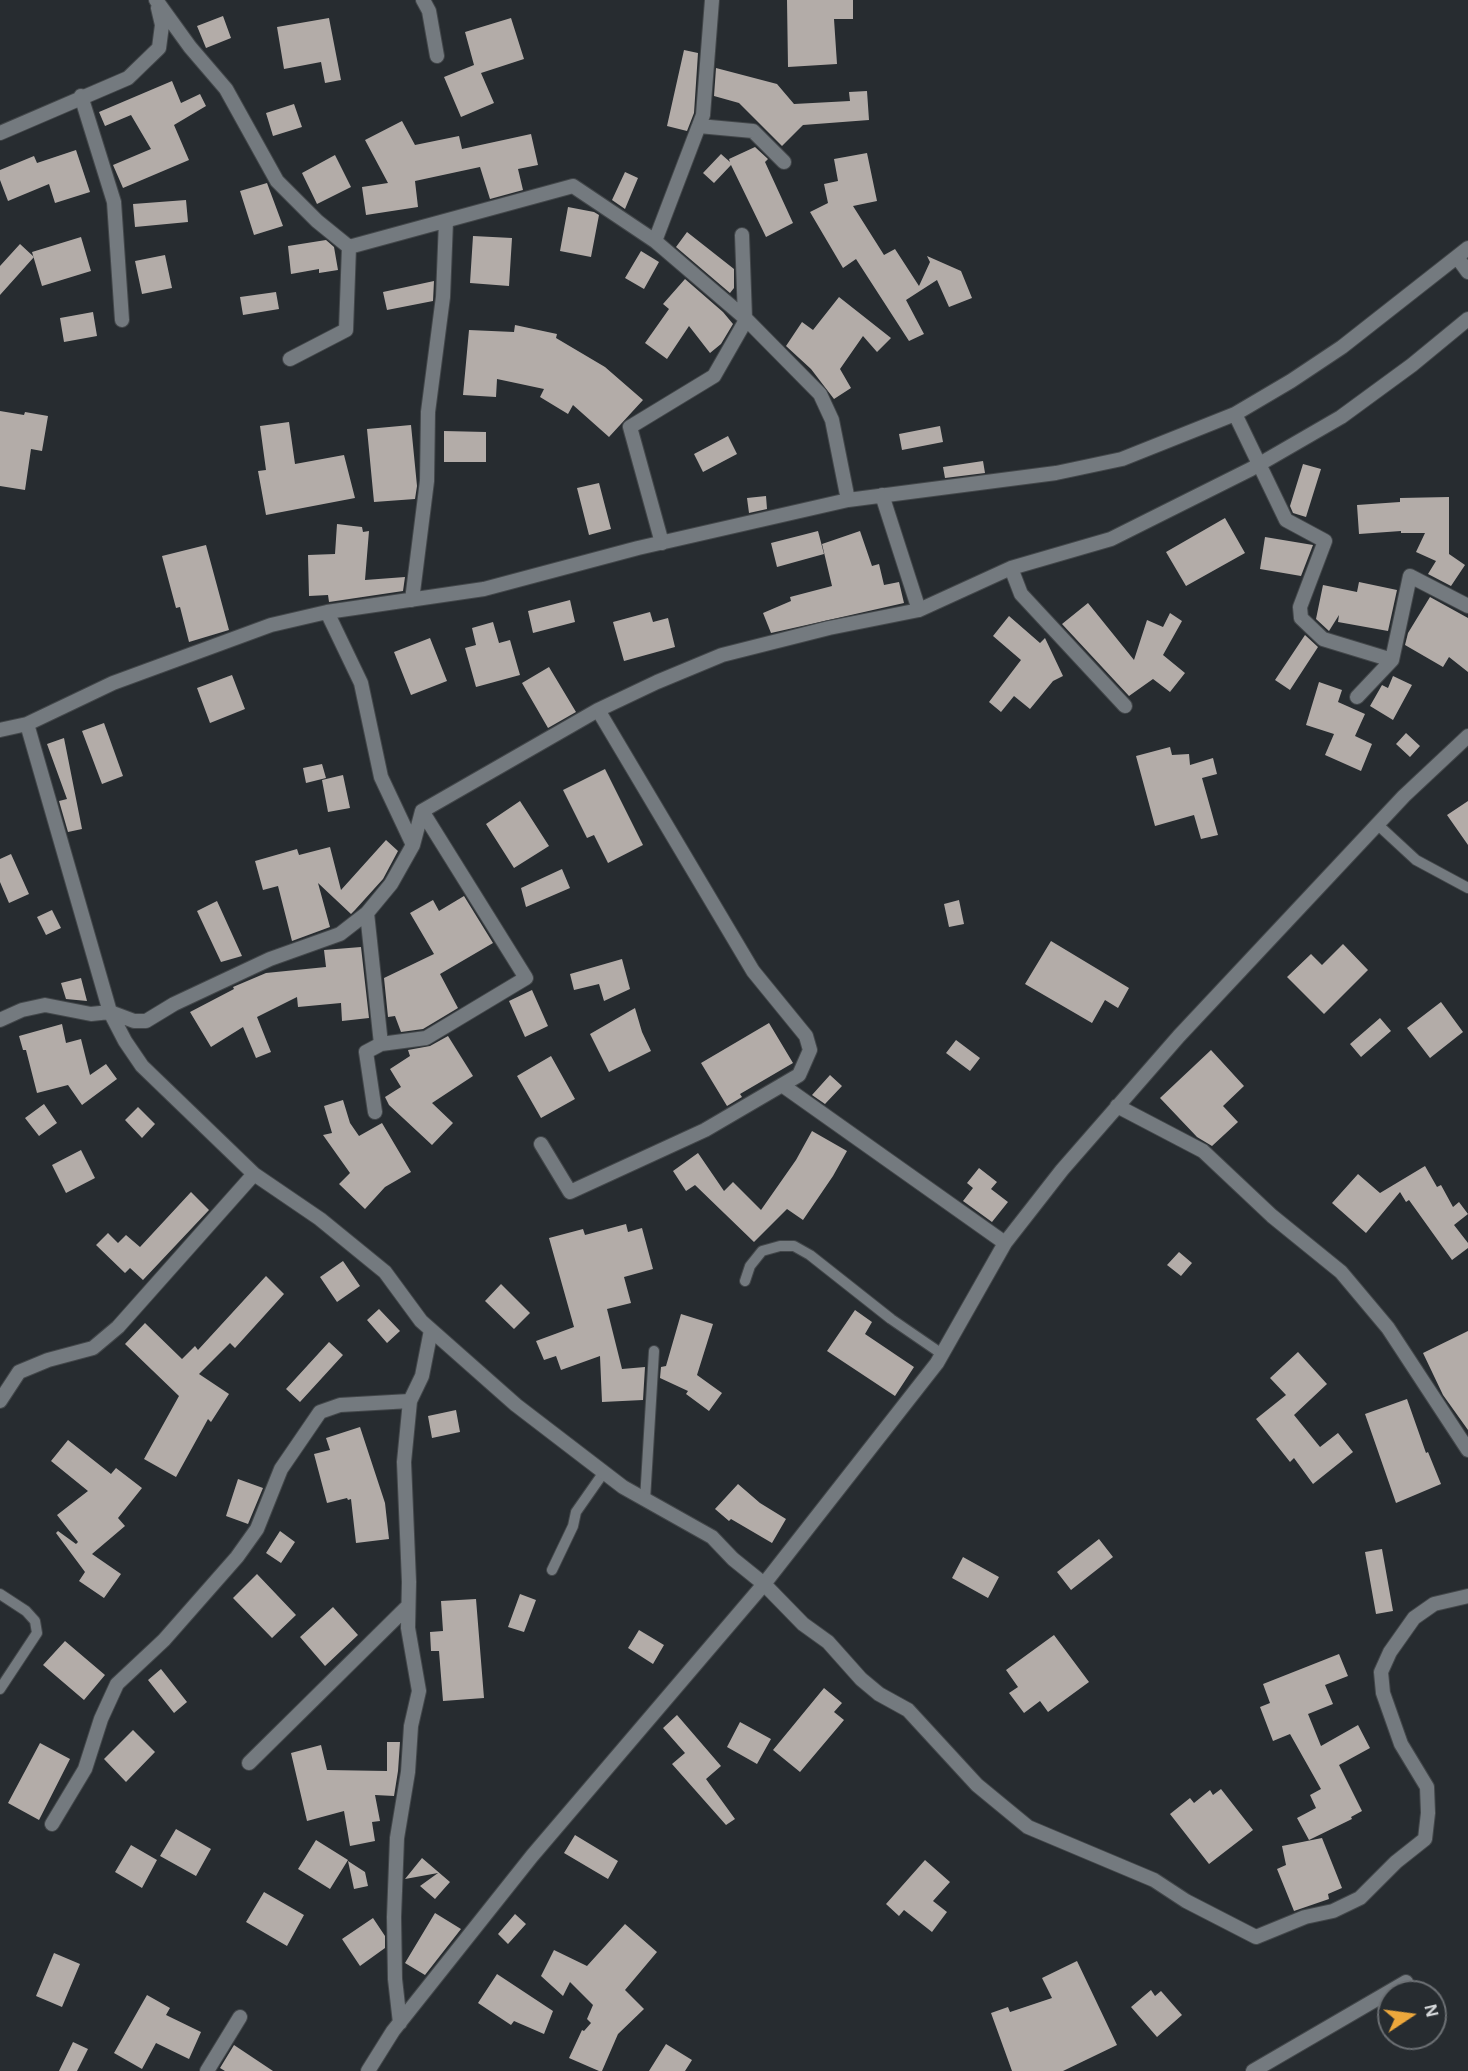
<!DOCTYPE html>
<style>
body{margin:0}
#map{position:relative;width:1468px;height:2071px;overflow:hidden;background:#272c30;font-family:"Alegreya Sans",sans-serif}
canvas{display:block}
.north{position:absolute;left:1377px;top:1980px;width:70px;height:70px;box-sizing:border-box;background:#272c30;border:2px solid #6c7074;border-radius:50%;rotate:77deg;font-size:19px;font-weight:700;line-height:28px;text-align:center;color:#d4d7d9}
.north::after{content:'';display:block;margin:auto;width:24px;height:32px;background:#eda83c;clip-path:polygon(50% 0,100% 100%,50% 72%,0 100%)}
</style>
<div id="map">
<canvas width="1468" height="2071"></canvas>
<div class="north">N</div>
</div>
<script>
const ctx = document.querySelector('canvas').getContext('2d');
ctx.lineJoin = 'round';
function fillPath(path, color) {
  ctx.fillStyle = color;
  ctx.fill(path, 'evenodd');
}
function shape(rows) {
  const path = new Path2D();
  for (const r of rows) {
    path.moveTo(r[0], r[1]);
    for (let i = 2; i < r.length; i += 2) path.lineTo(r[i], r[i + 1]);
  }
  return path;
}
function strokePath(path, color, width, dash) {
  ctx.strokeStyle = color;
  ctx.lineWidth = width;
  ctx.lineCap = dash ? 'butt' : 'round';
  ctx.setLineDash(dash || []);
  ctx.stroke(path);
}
fillPath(shape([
 [787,0,853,0,853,19,834,19,837,64,788,67],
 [223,16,231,38,206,48,197,26],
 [329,18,341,80,325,83,321,62,284,69,277,27],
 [511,18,524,59,481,73,494,103,461,117,444,77,474,65,465,32],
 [684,50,698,53,694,113,687,131,667,126],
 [716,68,777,84,794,104,850,101,849,92,867,91,869,120,803,125,782,146,739,103,714,96],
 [172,81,181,103,200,94,206,106,174,125,189,160,123,188,113,165,151,149,131,115,105,126,99,112],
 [294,104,302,127,273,136,266,113],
 [402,121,415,145,459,136,462,149,531,134,538,165,518,169,523,190,490,199,480,167,415,181,418,207,366,215,362,187,388,183,365,140],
 [755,147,768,159,765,162,793,223,766,237,731,165,714,183,703,173,721,154,730,162,729,159],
 [76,150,90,192,55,203,49,184,8,201,0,180,0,170,34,156,37,163],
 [867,153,877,201,853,206,884,255,895,249,919,286,930,262,927,256,961,271,972,298,949,307,937,280,906,300,924,334,909,341,856,259,843,268,810,212,828,203,824,184,838,181,834,159],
 [335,155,351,187,317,204,302,173],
 [625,172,638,178,625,209,612,200],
 [267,183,283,226,254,235,240,191],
 [186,200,188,222,135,227,133,204],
 [568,207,594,212,599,215,591,257,560,251],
 [687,232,734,269,734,288,730,293,676,247],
 [473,236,512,238,509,286,470,283],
 [81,237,91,271,42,286,32,252],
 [326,240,334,247,338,270,319,273,319,269,291,274,288,246],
 [20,244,34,257,0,295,0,266],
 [641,251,659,262,644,289,625,278],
 [165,255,172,288,142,294,135,261],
 [685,279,723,312,733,324,721,344,710,353,689,326,667,359,645,343,669,309,663,304],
 [434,281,433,301,387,310,383,292],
 [276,292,279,309,243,315,240,297],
 [839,297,891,338,877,352,863,336,840,369,851,388,834,399,811,369,786,346,802,322,813,330],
 [93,312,97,336,64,342,60,318],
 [515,325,557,334,556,338,605,367,643,400,609,437,573,405,568,414,540,397,544,389,497,379,496,397,463,395,469,330,514,332],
 [0,411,24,415,25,412,48,416,42,451,31,449,25,490,0,486],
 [289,422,295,464,344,455,355,498,266,515,258,471,266,470,260,426],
 [411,425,417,486,415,499,374,502,367,429],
 [940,426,943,442,902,450,899,434],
 [444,431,486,432,486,462,444,462],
 [728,436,737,454,703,472,694,454],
 [983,461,985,473,945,478,943,467],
 [1303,464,1321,469,1306,517,1293,513,1290,506],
 [599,483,611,529,589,535,577,488],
 [766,496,767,509,749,513,747,498],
 [1449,497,1449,554,1465,565,1451,586,1428,574,1436,561,1416,552,1425,533,1401,533,1401,531,1359,534,1357,505,1400,502,1400,498],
 [1225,518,1245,553,1186,586,1166,552],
 [337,524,362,527,363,532,369,531,365,580,405,577,403,591,329,602,328,595,309,596,308,555,335,554],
 [818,531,824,554,777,567,771,543],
 [860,531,872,566,879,564,884,585,899,582,904,603,771,633,763,613,791,601,790,597,832,586,822,544],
 [1265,537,1313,545,1301,576,1260,569],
 [206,545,229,630,189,642,180,607,176,608,162,556],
 [1359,582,1397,590,1388,631,1338,622,1339,615,1329,631,1316,619,1323,585,1357,592],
 [1430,597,1468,618,1468,672,1449,657,1443,667,1405,645,1408,633],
 [570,600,575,622,533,633,528,611],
 [1088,603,1134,660,1147,620,1163,627,1170,613,1182,621,1163,655,1185,673,1170,692,1153,679,1129,696,1062,624],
 [650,612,653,622,668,618,675,647,624,661,613,622],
 [1009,616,1040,643,1045,638,1063,676,1053,681,1030,709,1014,696,1001,712,989,702,1021,660,993,636],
 [493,622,499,643,510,640,520,675,476,687,465,648,476,645,472,628],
 [1305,635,1318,647,1290,690,1275,680],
 [430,638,447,681,411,695,394,652],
 [549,667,576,712,548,728,522,683],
 [232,675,245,709,210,723,197,688],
 [1393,676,1412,685,1393,720,1370,706,1382,685,1388,688],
 [1319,682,1342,690,1338,702,1365,714,1355,736,1372,744,1361,771,1325,755,1334,734,1306,725],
 [104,723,123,776,102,784,82,731],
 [1406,733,1420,746,1410,757,1396,744],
 [64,738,82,829,68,832,59,801,67,799,47,744],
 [1170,747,1172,755,1189,754,1190,765,1213,758,1217,774,1202,778,1218,835,1201,839,1194,815,1155,826,1136,756],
 [322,764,326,778,306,783,303,768],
 [605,769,643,845,608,863,594,835,587,838,563,790],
 [343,775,350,808,328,812,322,780],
 [520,801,549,846,514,868,486,824],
 [1468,801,1468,845,1447,815],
 [386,840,398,851,383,879,355,910,351,914,318,883,330,927,292,941,278,886,263,890,255,861,297,849,299,855,330,847,341,890],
 [11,854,29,894,9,903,0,882,0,859],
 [562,869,570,888,526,907,521,888],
 [464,896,493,943,440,974,458,1008,423,1029,401,1032,395,1016,388,1017,384,978,434,954,410,913,433,900,439,911],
 [959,900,964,924,949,927,944,904],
 [217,901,242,956,221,962,197,911],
 [52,910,61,928,46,935,37,917],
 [1051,941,1129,988,1118,1008,1105,1000,1092,1023,1025,984],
 [1343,944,1368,970,1324,1014,1287,977,1311,954,1322,965],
 [361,947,369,1018,342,1021,341,1003,298,1007,297,997,257,1017,271,1052,256,1058,243,1027,211,1047,190,1012,234,989,233,987,266,973,326,967,324,950],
 [622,959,630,989,604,1001,599,984,574,990,570,974],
 [81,978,87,1001,66,999,61,983],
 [532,990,548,1026,525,1037,509,1001],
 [1441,1002,1463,1032,1430,1058,1407,1028],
 [635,1008,642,1032,651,1051,609,1072,590,1034],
 [1380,1018,1391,1031,1361,1057,1350,1044],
 [769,1023,793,1063,740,1094,742,1097,727,1106,701,1063],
 [62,1024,66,1043,81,1039,90,1075,106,1064,117,1079,82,1105,68,1085,37,1093,26,1050,23,1050,19,1036],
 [448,1036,473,1076,432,1103,453,1123,432,1145,389,1105,385,1097,401,1087,390,1069,410,1056,408,1050,430,1046],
 [956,1040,980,1058,970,1071,946,1053],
 [1211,1050,1244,1086,1223,1106,1238,1122,1212,1146,1197,1137,1160,1098],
 [551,1056,575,1099,541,1118,517,1076],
 [830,1075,842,1086,825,1104,812,1095],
 [343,1100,350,1123,359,1136,382,1123,411,1172,385,1187,365,1209,339,1184,350,1173,323,1135,332,1133,324,1106],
 [44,1104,57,1123,39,1136,25,1118],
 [138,1107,155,1124,142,1138,125,1120],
 [812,1131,847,1151,833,1176,803,1220,787,1209,754,1242,695,1185,686,1191,673,1171,698,1153,724,1191,733,1182,761,1210,796,1160],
 [81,1150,95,1178,66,1193,52,1165],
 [1425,1166,1437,1187,1441,1185,1453,1207,1459,1202,1468,1214,1454,1225,1468,1243,1468,1248,1452,1260,1409,1200,1406,1202,1400,1192,1366,1233,1332,1203,1358,1174,1380,1193],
 [979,1168,997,1182,991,1189,1008,1202,992,1222,963,1201,973,1188,967,1183],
 [191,1192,209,1210,143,1280,130,1268,125,1273,96,1245,108,1233,118,1243,126,1235,140,1247],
 [626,1224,628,1232,642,1228,653,1269,624,1277,631,1303,607,1309,622,1369,645,1367,643,1400,602,1402,600,1356,561,1370,556,1356,544,1360,536,1341,574,1327,549,1238,583,1229,585,1235],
 [1179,1252,1192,1263,1181,1276,1167,1265],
 [343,1261,360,1286,337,1302,320,1277],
 [266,1276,284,1294,235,1348,230,1343,199,1374,229,1394,211,1422,208,1419,176,1477,144,1459,179,1396,125,1344,145,1323,182,1359,195,1346,198,1350],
 [501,1284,530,1313,514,1329,485,1301],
 [379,1309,400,1331,387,1343,367,1320],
 [855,1310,872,1322,865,1334,914,1367,895,1396,827,1351],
 [681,1314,713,1324,697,1375,722,1393,709,1411,686,1394,688,1391,660,1378,661,1367,666,1366],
 [1468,1331,1468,1430,1443,1395,1423,1353],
 [329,1342,343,1355,300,1402,286,1389],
 [1298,1352,1327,1384,1294,1415,1320,1447,1338,1433,1353,1452,1313,1484,1294,1458,1290,1462,1256,1419,1286,1395,1270,1378],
 [1407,1399,1426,1453,1428,1452,1441,1484,1396,1503,1365,1414],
 [456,1410,460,1432,432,1438,428,1416],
 [360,1427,385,1503,389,1539,356,1543,351,1499,348,1500,347,1498,327,1503,314,1454,330,1450,326,1438],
 [68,1440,111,1474,116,1468,142,1488,118,1518,125,1526,92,1554,121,1574,104,1598,79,1581,85,1572,56,1533,58,1531,76,1544,78,1542,57,1515,88,1491,51,1461],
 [238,1479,263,1488,248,1524,226,1516],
 [738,1484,760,1503,786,1519,772,1543,731,1519,729,1521,715,1509],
 [280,1531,295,1542,281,1563,266,1553],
 [1099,1539,1113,1557,1071,1590,1057,1572],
 [1382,1549,1393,1611,1376,1614,1365,1552],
 [963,1557,999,1577,988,1598,952,1578],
 [257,1574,296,1615,272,1638,233,1598],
 [520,1594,536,1600,524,1632,508,1627],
 [476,1599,484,1698,443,1701,439,1651,431,1651,430,1632,443,1631,441,1601],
 [333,1607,358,1635,325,1666,300,1637],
 [639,1630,664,1645,653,1664,628,1648],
 [1054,1635,1089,1682,1048,1712,1040,1701,1024,1713,1009,1693,1018,1687,1006,1670],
 [65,1641,105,1675,84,1700,43,1665],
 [1339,1654,1348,1676,1325,1685,1333,1704,1308,1714,1321,1746,1358,1725,1370,1748,1339,1765,1362,1811,1351,1817,1352,1819,1309,1840,1297,1818,1316,1808,1310,1795,1321,1789,1290,1734,1273,1741,1260,1707,1270,1703,1263,1684],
 [161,1669,187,1702,174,1713,148,1680],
 [824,1688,842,1703,834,1712,844,1720,800,1772,773,1750],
 [677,1715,721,1766,706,1779,735,1819,726,1825,672,1764,685,1753,663,1728],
 [740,1722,771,1739,757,1764,727,1747],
 [133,1730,155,1752,126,1782,104,1759],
 [387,1742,400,1742,398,1771,394,1796,375,1795,380,1821,372,1822,375,1841,350,1846,344,1811,307,1821,291,1753,321,1745,327,1770,387,1771],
 [40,1743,70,1759,39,1820,8,1803],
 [1221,1789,1253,1830,1209,1864,1170,1814,1190,1798,1194,1803,1210,1790,1213,1795],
 [176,1829,211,1849,196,1876,160,1856],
 [575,1835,618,1861,608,1879,564,1853],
 [1322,1838,1342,1888,1328,1894,1329,1899,1294,1911,1277,1869,1286,1865,1282,1846],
 [316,1840,348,1860,330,1889,298,1869],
 [131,1845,157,1860,142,1888,115,1872],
 [422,1858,450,1882,435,1899,420,1886,438,1873,405,1879],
 [925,1860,950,1882,933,1901,947,1912,932,1932,904,1910,899,1916,886,1904],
 [348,1861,365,1872,368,1886,354,1889],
 [264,1892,304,1915,287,1946,246,1922],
 [435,1913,461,1929,425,1975,405,1963],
 [515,1914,526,1924,508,1944,498,1934],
 [373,1918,385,1936,385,1948,360,1966,342,1939],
 [625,1924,657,1952,625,1990,644,2009,618,2034,602,2071,599,2071,569,2058,582,2030,584,2031,591,2023,587,2019,593,2005,570,1982,563,1996,541,1976,554,1950,587,1966],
 [54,1953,80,1964,62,2007,36,1996],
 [1077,1961,1117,2045,1063,2071,1012,2071,991,2013,1008,2007,1010,2012,1052,1998,1042,1978],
 [497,1974,553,2011,544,2034,514,2021,511,2025,478,2003],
 [1151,1990,1155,1996,1161,1991,1182,2015,1157,2037,1131,2007],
 [147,1995,170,2008,166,2015,201,2032,189,2059,156,2043,142,2069,114,2053],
 [73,2042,88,2049,77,2071,59,2071],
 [666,2044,692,2060,685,2071,649,2071],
 [234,2045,273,2071,225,2071,220,2068]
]), '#b3aca8');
const service = shape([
 [1377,824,1416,860,1468,888],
 [745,1281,750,1266,762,1251,780,1246,794,1246,810,1255,891,1319,942,1354],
 [645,1500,654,1351],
 [552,1570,573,1526,576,1512,604,1472],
 [0,1594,26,1611,35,1621,37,1633,0,1689]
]);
const minor = shape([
 [156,0,190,47,226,89,277,181,317,221,349,247,573,186,655,241,745,318,820,394,832,420,848,500],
 [423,0,429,11,437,56],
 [81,96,114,202,122,320],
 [699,126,753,131,784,162],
 [0,133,128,78,159,48,162,25,158,8],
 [742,235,745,318],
 [655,241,703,115,712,0],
 [1457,257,1468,272],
 [290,359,346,330,349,247],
 [1235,414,1286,520,1325,541,1300,607,1301,618,1323,639,1392,660],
 [882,495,919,610],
 [662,543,630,427,714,376,746,320],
 [1011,568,1021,594,1125,706],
 [412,600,427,481,428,412,443,297,446,221],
 [327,612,361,683,381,777,413,845],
 [1357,697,1392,660,1410,576,1468,606],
 [27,724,110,1012,125,1041,142,1066,254,1174,320,1219,385,1272,421,1321,516,1405,623,1487,712,1537,733,1559,764,1584,803,1624,828,1642,861,1679,879,1694,908,1710,977,1785,1028,1827,1154,1880,1186,1901,1256,1937,1305,1917,1333,1911,1360,1898,1396,1862,1425,1839,1428,1813,1427,1787,1401,1744,1383,1693,1381,1672,1390,1652,1414,1618,1434,1604,1468,1596],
 [0,730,27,724,113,683,271,625,327,612,484,589,638,548,848,500,1056,473,1122,459,1235,414,1291,381,1342,347,1468,248],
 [367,913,381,1044],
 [0,1020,22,1010,45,1005,91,1014,110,1012,134,1021,146,1021,174,1004,270,959,340,934,367,913,391,884,413,845,422,811,598,710,657,682,722,655,829,628,919,610,1011,568,1111,539,1251,469,1341,417,1412,365,1468,319],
 [782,1085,1005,1243],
 [1117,1106,1203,1151,1272,1216,1341,1272,1388,1328,1468,1450],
 [375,1112,366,1052,381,1044,426,1038,526,978,422,811],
 [541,1144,570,1192,705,1130,782,1085,799,1075,810,1050,806,1036,753,971,598,710],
 [0,1401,19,1372,48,1360,93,1348,118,1327,254,1174],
 [249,1763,408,1606],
 [52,1824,85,1769,101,1719,117,1684,164,1640,237,1557,257,1529,281,1469,320,1412,340,1405,410,1401],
 [400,2023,395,1979,394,1917,397,1838,408,1772,411,1726,419,1691,408,1628,409,1582,404,1462,410,1401,422,1376,431,1330],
 [207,2071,240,2017],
 [368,2071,393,2031,532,1856,764,1584,937,1363,1005,1243,1062,1170,1179,1036,1404,796,1468,736],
 [1253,2071,1406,1982]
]);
strokePath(service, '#43474a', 12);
strokePath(minor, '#43474a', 16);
strokePath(service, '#747a7f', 10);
strokePath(minor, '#747a7f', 14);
</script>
